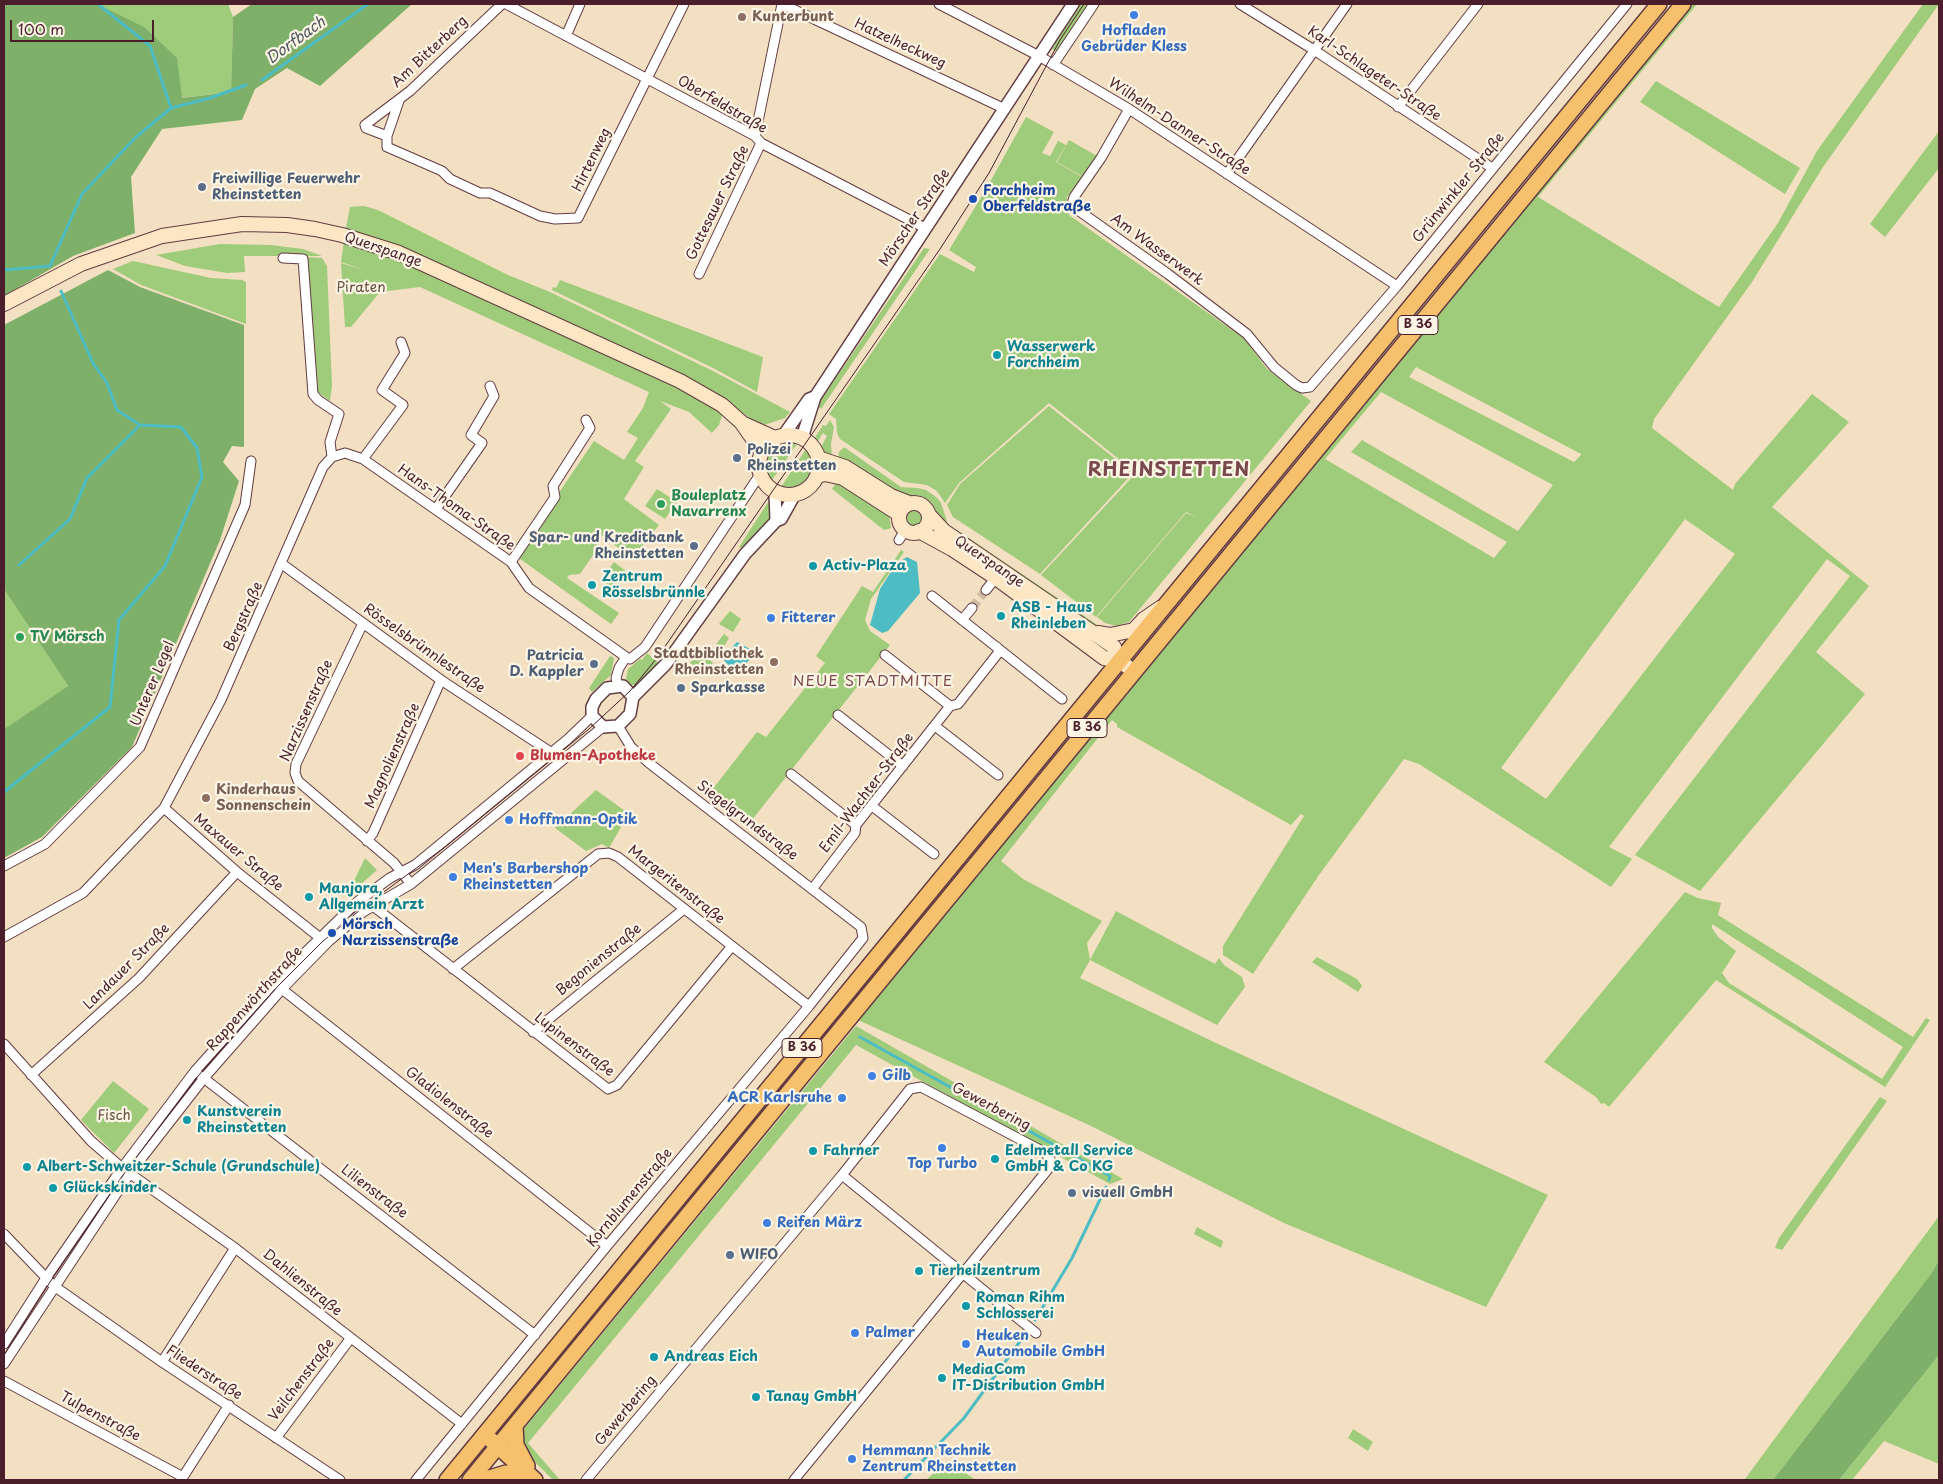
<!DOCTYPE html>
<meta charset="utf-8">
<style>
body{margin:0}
#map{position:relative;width:1943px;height:1484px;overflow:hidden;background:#f3dfc1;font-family:"Playpen Sans",sans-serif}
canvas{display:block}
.frame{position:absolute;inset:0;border:5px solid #4a1f2b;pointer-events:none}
.scale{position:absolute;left:10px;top:20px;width:144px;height:22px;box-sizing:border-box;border:2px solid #4a1f2b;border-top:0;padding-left:6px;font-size:15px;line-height:18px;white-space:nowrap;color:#4a1f2b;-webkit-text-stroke:4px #fcf5e5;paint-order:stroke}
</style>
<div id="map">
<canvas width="1943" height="1484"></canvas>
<div class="frame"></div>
<div class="scale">100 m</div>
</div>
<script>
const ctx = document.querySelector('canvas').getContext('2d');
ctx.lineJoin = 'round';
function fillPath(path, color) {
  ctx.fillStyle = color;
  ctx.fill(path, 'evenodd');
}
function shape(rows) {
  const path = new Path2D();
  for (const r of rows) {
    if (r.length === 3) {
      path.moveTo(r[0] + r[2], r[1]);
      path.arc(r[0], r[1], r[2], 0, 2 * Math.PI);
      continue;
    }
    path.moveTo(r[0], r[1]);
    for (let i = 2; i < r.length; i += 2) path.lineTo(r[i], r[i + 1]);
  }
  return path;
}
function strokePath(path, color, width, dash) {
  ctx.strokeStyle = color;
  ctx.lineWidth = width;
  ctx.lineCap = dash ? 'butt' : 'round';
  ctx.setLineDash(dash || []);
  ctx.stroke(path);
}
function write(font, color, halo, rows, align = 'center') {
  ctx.font = font + ' "Playpen Sans",sans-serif';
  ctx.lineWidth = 4.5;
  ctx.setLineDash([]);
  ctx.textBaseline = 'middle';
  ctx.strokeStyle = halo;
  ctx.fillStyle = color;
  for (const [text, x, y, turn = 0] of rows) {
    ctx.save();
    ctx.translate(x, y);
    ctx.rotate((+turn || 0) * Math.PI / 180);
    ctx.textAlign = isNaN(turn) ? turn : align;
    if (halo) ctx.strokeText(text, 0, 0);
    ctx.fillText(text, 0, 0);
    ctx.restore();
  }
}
fillPath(shape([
 [97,4,228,4,233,17,231,92,181,98],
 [1080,4,1088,4,1058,52,1052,49],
 [1689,4,1697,4,1538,197,1719,307,1778,223,1817,151,1923,4,1939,4,1823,167,1752,282,1654,419,1652,428,1733,490,1735,484,1812,394,1849,422,1772,507,1869,586,1816,652,1865,694,1700,891,1635,855,1850,576,1827,559,1609,847,1632,859,1611,887,1419,764,1404,759,1319,875,1253,974,1223,955,1223,946,1304,816,1301,814,1291,825,1117,727,1117,724,1112,720,1001,861,1023,879,1102,921,1087,943,1090,960,1116,911,1215,964,1219,958,1224,965,1242,977,1245,987,1217,1025,1090,960,1080,978,1216,1043,1548,1195,1486,1307,1284,1223,1089,1125,858,1020],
 [1416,367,1581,454,1581,455,1574,462,1409,377],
 [1381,392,1553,485,1518,531,1362,440,1351,452,1507,542,1494,558,1325,459],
 [1685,519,1735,554,1546,799,1501,768],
 [1656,81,1800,168,1785,194,1640,102],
 [1026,117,1054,132,1042,153,1050,156,1058,141,1066,145,1056,162,1082,177,1067,197,1069,215,1245,339,1267,369,1311,401,1129,622,1116,626,1105,623,1097,617,1186,513,1197,517,1186,512,1096,617,1041,575,1136,473,1049,403,959,483,945,503,937,491,927,485,904,482,840,439,837,433,836,419,829,414,940,254,974,272,976,267,949,250,985,191],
 [1939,131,1939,168,1885,237,1870,224],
 [1069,140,1097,156,1085,178,1057,162],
 [364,206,378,210,508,275,550,292,713,371,790,412,785,418,761,426,723,399,402,249,346,228,350,207],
 [344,241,379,251,687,389,723,413,719,425,712,433,689,412,660,401,671,409,635,461,644,467,624,499,659,525,632,558,597,532,594,535,598,548,580,574,569,575,567,578,619,613,611,624,516,556,594,441,624,460,638,438,627,432,643,408,649,392,420,287,380,292,351,327,345,327,341,263,367,271,341,262],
 [220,244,270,245,303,249,322,256,244,256,245,272,227,273,185,266,156,255],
 [924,248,930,249,821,409,817,406],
 [307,257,322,258,327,266,332,386,330,401,318,392],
 [133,261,211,278,242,280,246,282,246,324,141,285,113,269],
 [560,280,763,357,757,392,715,369,552,290,553,287,556,288],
 [1049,406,1133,473,1040,574,953,517,947,505,960,484],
 [830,420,834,427,831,444,832,458,826,456,821,447,827,436,823,433,817,443,814,439,823,425,826,426],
 [783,439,799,441,772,480,766,469,767,456,772,448],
 [808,446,814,461,810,477,802,485,789,488,781,487],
 [844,447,901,487,917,488,926,490,936,497,941,503,947,521,943,527,932,503,927,499,918,495,905,496,838,460,839,452],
 [836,483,889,514,891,528,884,530,832,489],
 [657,489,677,502,665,519,645,506],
 [770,499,771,514,763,528,741,548,739,547],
 [914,518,10],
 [951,526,1102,628,1101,629,1089,625,948,531],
 [901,550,904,552,871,599,865,620,870,631,890,645,752,820,712,790,757,732,766,737,825,663,816,656,862,586,873,592],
 [614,562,627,572,615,589,601,580],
 [4,589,68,686,4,729],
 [730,611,741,619,733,632,719,624],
 [724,634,729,638,718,656,711,651],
 [700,650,713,663,706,675,690,663],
 [647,653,660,664,638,685,629,685,626,679,628,669,640,659,642,660],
 [610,656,614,658,611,675,592,692,589,688],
 [596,790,625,811,621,816,625,820,609,848,602,844,586,851,555,828],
 [365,858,377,870,351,893,349,891],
 [1685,892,1698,898,1721,903,1718,915,1913,1037,1926,1018,1930,1020,1885,1087,1716,980,1609,1107,1604,1103,1601,1104,1596,1097,1544,1062],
 [1712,924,1903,1047,1882,1079,1729,983,1722,973,1736,951,1718,937,1712,928],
 [1317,957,1357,979,1362,986,1358,992,1312,962],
 [856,1026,1123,1179,1110,1184,856,1045,528,1443,560,1480,553,1480,524,1451,521,1440,522,1431],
 [113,1081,149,1109,114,1153,81,1120],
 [1880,1097,1887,1101,1782,1250,1775,1248,1779,1238],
 [1939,1216,1939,1260,1931,1274,1773,1480,1745,1479],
 [1197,1227,1223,1241,1221,1248,1194,1234],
 [1939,1355,1939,1464,1884,1441,1852,1480,1839,1480],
 [1353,1429,1373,1442,1368,1451,1348,1438],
 [947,1461,976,1480,926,1480]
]), '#9ecc7a');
fillPath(shape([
 [4,4,97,4,144,27,177,58,182,98,231,92,233,17,252,4,412,4,320,86,287,68,255,89,242,120,162,129,131,177,135,233,73,256,4,296],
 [108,270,140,287,244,325,244,447,232,446,223,462,239,481,220,540,132,747,42,837,4,858,4,729,68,686,4,589,4,325],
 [1939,1260,1939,1355,1839,1480,1773,1480,1931,1274]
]), '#7eb06a');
fillPath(shape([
 [907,557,917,562,920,593,888,631,882,633,870,625,880,589,896,564],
 [737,642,752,650,755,655,735,673,722,658]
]), '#4dbcc3');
strokePath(shape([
 [98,4,150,46,171,108],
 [262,80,368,4],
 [4,270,50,266,82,194,136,137,171,108,210,98,246,85],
 [19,565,70,519,87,478,140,425],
 [4,792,110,707,119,620,165,566,202,477,197,448,181,427,140,425,117,410,107,383,93,363,61,291],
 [860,1037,1110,1176,1109,1180],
 [1035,1320,1072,1258,1106,1187],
 [904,1480,964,1418,1024,1336]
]), '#4dbcc3', 3);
strokePath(shape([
 [972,608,986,590]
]), '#d1b9a3', 9, [9, 4.5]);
const minor = shape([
 [506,4,755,136,761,143,925,228],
 [782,4,1005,109],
 [939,4,1039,56,1129,109,1397,286],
 [1240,4,1314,50,1492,168],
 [566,36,580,4],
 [1053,65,1094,4],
 [399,101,387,136,387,147,442,171,450,179,480,193,490,193,540,216,555,219,578,218,684,4],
 [1398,107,1478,4],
 [1129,109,1101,158,1074,197,1072,204,1075,208,1168,274,1247,334,1274,367,1296,385,1302,388,1310,387,1397,286,1627,4],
 [387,136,366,128,365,125,410,91,502,4],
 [755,136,782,4],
 [1227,174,1347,4],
 [283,258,303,259,313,394,318,400,339,414,330,442,332,457],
 [699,274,761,143],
 [363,459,403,405,382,390,405,353,401,342],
 [436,509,482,443,471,435,494,396,490,386],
 [899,540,905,530],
 [511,562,555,497,553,486,590,428,586,420],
 [282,564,441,680,552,753],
 [986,590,999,574],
 [932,596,1062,699],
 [962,620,972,608],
 [363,623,296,764,295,773,298,781,394,863,411,884],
 [885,655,950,706],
 [626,657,630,659,645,647,761,473],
 [618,686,616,678,619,668,626,657],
 [838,715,903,766],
 [935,726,998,775],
 [791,774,856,825],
 [872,806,934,854],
 [164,808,237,872,319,937],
 [367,841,373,833,441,680],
 [4,866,45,844,140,747,245,505,251,461],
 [813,888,855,833,856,825,950,706,958,704,999,652,997,647],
 [373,906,608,1089,617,1085,732,946],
 [4,937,83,893,164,808,221,700,323,467,332,457,345,453,363,459,511,562,529,588,626,657],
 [453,969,598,854,609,853,618,857,809,1006],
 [278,986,607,1246],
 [533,1032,684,909],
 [4,1044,91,1141,122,1168,235,1248,462,1424],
 [31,1075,139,978,237,872],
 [201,1076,535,1335],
 [842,1175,1036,1333],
 [4,1234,54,1286,162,1362,340,1480],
 [4,1344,46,1278,122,1168,195,1071,274,983,357,902,390,878,415,865,568,739,592,716],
 [162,1362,235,1248],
 [4,1364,130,1173,204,1078,282,989,329,941,363,912,411,884,603,727],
 [4,1381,183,1477],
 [276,1438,350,1339],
 [181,1480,229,1405],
 [416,1480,607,1246,809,1006,863,938,861,927,649,763,631,747,618,726],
 [586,1480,842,1175,910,1089,921,1087,1044,1152,1050,1159,1049,1168,794,1480]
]);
const tertiary = shape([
 [783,436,809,399,814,397],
 [802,438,815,397,1073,4],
 [775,491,776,521],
 [623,686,633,697,630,714,618,726,603,727,592,716,592,707,596,699,607,688,623,686],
 [633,697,666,664,745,554,776,521,781,519,795,494]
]);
const secondary = shape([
 [4,304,81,264,162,236,242,224,287,225,315,229,342,235,399,253,680,381,722,405,741,422,762,452],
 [742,423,775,438],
 [789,465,30],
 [818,458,845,467,891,496,909,503],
 [817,476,825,474,843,478,899,514],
 [914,518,15],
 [929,515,944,531,1114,647,1120,661],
 [919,531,952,549,996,578,1104,658,1120,661,1133,671],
 [1098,633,1110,635,1134,630,1144,619,1160,608]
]);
const primary = shape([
 [515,1426,516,1445,527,1466],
 [491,1440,535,1480],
 [447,1480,1659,4],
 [470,1480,1683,4],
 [483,1480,506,1473,518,1474,531,1479]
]);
strokePath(minor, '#633c42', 11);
strokePath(tertiary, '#633c42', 14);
strokePath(secondary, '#633c42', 16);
strokePath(primary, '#633c42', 18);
strokePath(minor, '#fff', 9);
strokePath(tertiary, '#fff', 11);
strokePath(secondary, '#fce6c4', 14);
strokePath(primary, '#f7c06c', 15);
strokePath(shape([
 [4,1355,50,1282,126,1171,199,1075,278,986,322,942,366,905,445,847,589,729,630,691,657,658,940,249,989,173,1060,40,1084,4]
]), '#4a1f2b', 1);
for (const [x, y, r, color] of [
 [1134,15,5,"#3f7fe0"],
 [742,17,5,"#8d6e63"],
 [202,187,5,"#5c6f8a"],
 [973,199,5,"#1a4fb4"],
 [997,355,5,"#0f9aa8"],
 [737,458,5,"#5c6f8a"],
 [661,504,5,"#2e9e5b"],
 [694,546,5,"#5c6f8a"],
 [813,566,5,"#0f9aa8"],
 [592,585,5,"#0f9aa8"],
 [1001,616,5,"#0f9aa8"],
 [771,618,5,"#3f7fe0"],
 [20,637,5,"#2e9e5b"],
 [774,662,5,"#8d6e63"],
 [594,664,5,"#5c6f8a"],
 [681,688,5,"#5c6f8a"],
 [520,756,5,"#e0444e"],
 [206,798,5,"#8d6e63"],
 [509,820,5,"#3f7fe0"],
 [453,877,5,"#3f7fe0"],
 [309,897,5,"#0f9aa8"],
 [332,933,5,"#1a4fb4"],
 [872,1076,5,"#3f7fe0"],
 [842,1098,5,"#3f7fe0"],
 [187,1120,5,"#0f9aa8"],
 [942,1148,5,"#3f7fe0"],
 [813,1151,5,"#0f9aa8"],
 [995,1159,5,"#0f9aa8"],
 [27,1167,5,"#0f9aa8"],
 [53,1188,5,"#0f9aa8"],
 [1072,1193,5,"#5c6f8a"],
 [767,1223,5,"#3f7fe0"],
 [730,1255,5,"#5c6f8a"],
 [919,1271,5,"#0f9aa8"],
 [966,1306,5,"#0f9aa8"],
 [855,1333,5,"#3f7fe0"],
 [966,1344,5,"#3f7fe0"],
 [654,1357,5,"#0f9aa8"],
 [942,1378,5,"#0f9aa8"],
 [756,1397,5,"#0f9aa8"],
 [852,1459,5,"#3f7fe0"]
]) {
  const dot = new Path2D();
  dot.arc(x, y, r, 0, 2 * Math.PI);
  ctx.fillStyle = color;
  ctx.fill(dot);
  strokePath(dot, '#fcf5e5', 2);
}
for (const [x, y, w] of [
 [1418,325,40],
 [1087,728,40],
 [802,1048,40]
]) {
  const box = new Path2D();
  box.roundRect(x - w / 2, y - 9.5, w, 19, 4);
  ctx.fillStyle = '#fcf5e5';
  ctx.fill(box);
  strokePath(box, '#4a1f2b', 1);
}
write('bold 12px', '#4a1f2b', null, [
 ["B 36",1418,325],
 ["B 36",1087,728],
 ["B 36",802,1048]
]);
write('bold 14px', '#785e54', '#fcf5e5', [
 ["Kunterbunt",752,17],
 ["Stadtbibliothek",764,654,"right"],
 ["Rheinstetten",764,670,"right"],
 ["Kinderhaus",216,790],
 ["Sonnenschein",216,806]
], 'left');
write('bold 14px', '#366cbe', '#fcf5e5', [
 ["Hofladen",1134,31,"center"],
 ["Gebrüder Kless",1134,47,"center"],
 ["Fitterer",781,618],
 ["Hoffmann-Optik",519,820],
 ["Men's Barbershop",463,869],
 ["Rheinstetten",463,885],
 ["Gilb",882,1076],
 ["ACR Karlsruhe",832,1098,"right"],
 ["Top Turbo",942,1164,"center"],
 ["Reifen März",777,1223],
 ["Palmer",865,1333],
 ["Heuken",976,1336],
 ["Automobile GmbH",976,1352],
 ["Hemmann Technik",862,1451],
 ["Zentrum Rheinstetten",862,1467]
], 'left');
write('14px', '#4a1f2b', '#fcf5e5', [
 ["Hatzelheckweg",900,44,25],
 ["Am Bitterberg",430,52,-43],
 ["Karl-Schlageter-Straße",1374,74,34],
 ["Oberfeldstraße",722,105,30],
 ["Wilhelm-Danner-Straße",1179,127,33],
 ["Hirtenweg",592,160,-64],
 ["Grünwinkler Straße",1459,188,-51],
 ["Gottesauer Straße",718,203,-64],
 ["Mörscher Straße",915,218,-56],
 ["Querspange",383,250,19],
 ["Am Wasserwerk",1157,250,36],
 ["Hans-Thoma-Straße",456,508,35],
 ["Querspange",989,562,34],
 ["Bergstraße",244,617,-66],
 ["Rösselsbrünnlestraße",424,649,35],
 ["Unterer Legel",153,684,-67],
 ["Narzissenstraße",307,711,-66],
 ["Magnolienstraße",393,756,-66],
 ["Emil-Wachter-Straße",867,793,-53],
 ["Siegelgrundstraße",747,821,37],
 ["Maxauer Straße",238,853,40],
 ["Margeritenstraße",676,885,38],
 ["Begonienstraße",599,960,-39],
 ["Landauer Straße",127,967,-45],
 ["Rappenwörthstraße",255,999,-48],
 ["Lupinenstraße",574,1045,37],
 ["Gladiolenstraße",449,1103,38],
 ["Gewerbering",991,1107,28],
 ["Lilienstraße",374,1192,37],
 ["Kornblumenstraße",630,1198,-50],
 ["Dahlienstraße",302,1283,39],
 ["Fliederstraße",204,1373,33],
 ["Veilchenstraße",302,1380,-53],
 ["Gewerbering",626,1411,-50],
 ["Tulpenstraße",100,1417,28]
]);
write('bold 14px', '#4e5e75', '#fcf5e5', [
 ["Freiwillige Feuerwehr",212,179],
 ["Rheinstetten",212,195],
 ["Polizei",747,450],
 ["Rheinstetten",747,466],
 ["Spar- und Kreditbank",684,538,"right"],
 ["Rheinstetten",684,554,"right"],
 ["Patricia",584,656,"right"],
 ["D. Kappler",584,672,"right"],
 ["Sparkasse",691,688],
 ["visuell GmbH",1082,1193],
 ["WIFO",740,1255]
], 'left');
write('bold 14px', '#164399', '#fcf5e5', [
 ["Forchheim",983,191],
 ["Oberfeldstraße",983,207],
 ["Mörsch",342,925],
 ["Narzissenstraße",342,941]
], 'left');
write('14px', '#635343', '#fcf5e5', [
 ["Piraten",361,288],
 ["Fisch",114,1116]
]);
write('bold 14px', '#0d838f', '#fcf5e5', [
 ["Wasserwerk",1007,347],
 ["Forchheim",1007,363],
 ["Activ-Plaza",823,566],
 ["Zentrum",602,577],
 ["Rösselsbrünnle",602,593],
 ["ASB - Haus",1011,608],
 ["Rheinleben",1011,624],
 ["Manjora,",319,889],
 ["Allgemein Arzt",319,905],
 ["Kunstverein",197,1112],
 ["Rheinstetten",197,1128],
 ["Fahrner",823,1151],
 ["Edelmetall Service",1005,1151],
 ["GmbH & Co KG",1005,1167],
 ["Albert-Schweitzer-Schule (Grundschule)",37,1167],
 ["Glückskinder",63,1188],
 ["Tierheilzentrum",929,1271],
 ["Roman Rihm",976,1298],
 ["Schlosserei",976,1314],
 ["Andreas Eich",664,1357],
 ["MediaCom",952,1370],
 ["IT-Distribution GmbH",952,1386],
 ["Tanay GmbH",766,1397]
], 'left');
write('bold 14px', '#27864d', '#fcf5e5', [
 ["Bouleplatz",671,496],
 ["Navarrenx",671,512],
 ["TV Mörsch",30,637]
], 'left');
write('bold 14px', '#be3a42', '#fcf5e5', [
 ["Blumen-Apotheke",530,756]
], 'left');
write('italic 15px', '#4b5660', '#fcf5e5', [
 ["Dorfbach",296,41,-36]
]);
ctx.letterSpacing = '1px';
write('15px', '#79494e', '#fcf5e5', [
 ["NEUE STADTMITTE",873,682]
]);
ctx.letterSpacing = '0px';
ctx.letterSpacing = '1px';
write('bold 19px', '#79494e', '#fcf5e5', [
 ["RHEINSTETTEN",1169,471]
]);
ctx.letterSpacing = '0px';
</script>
